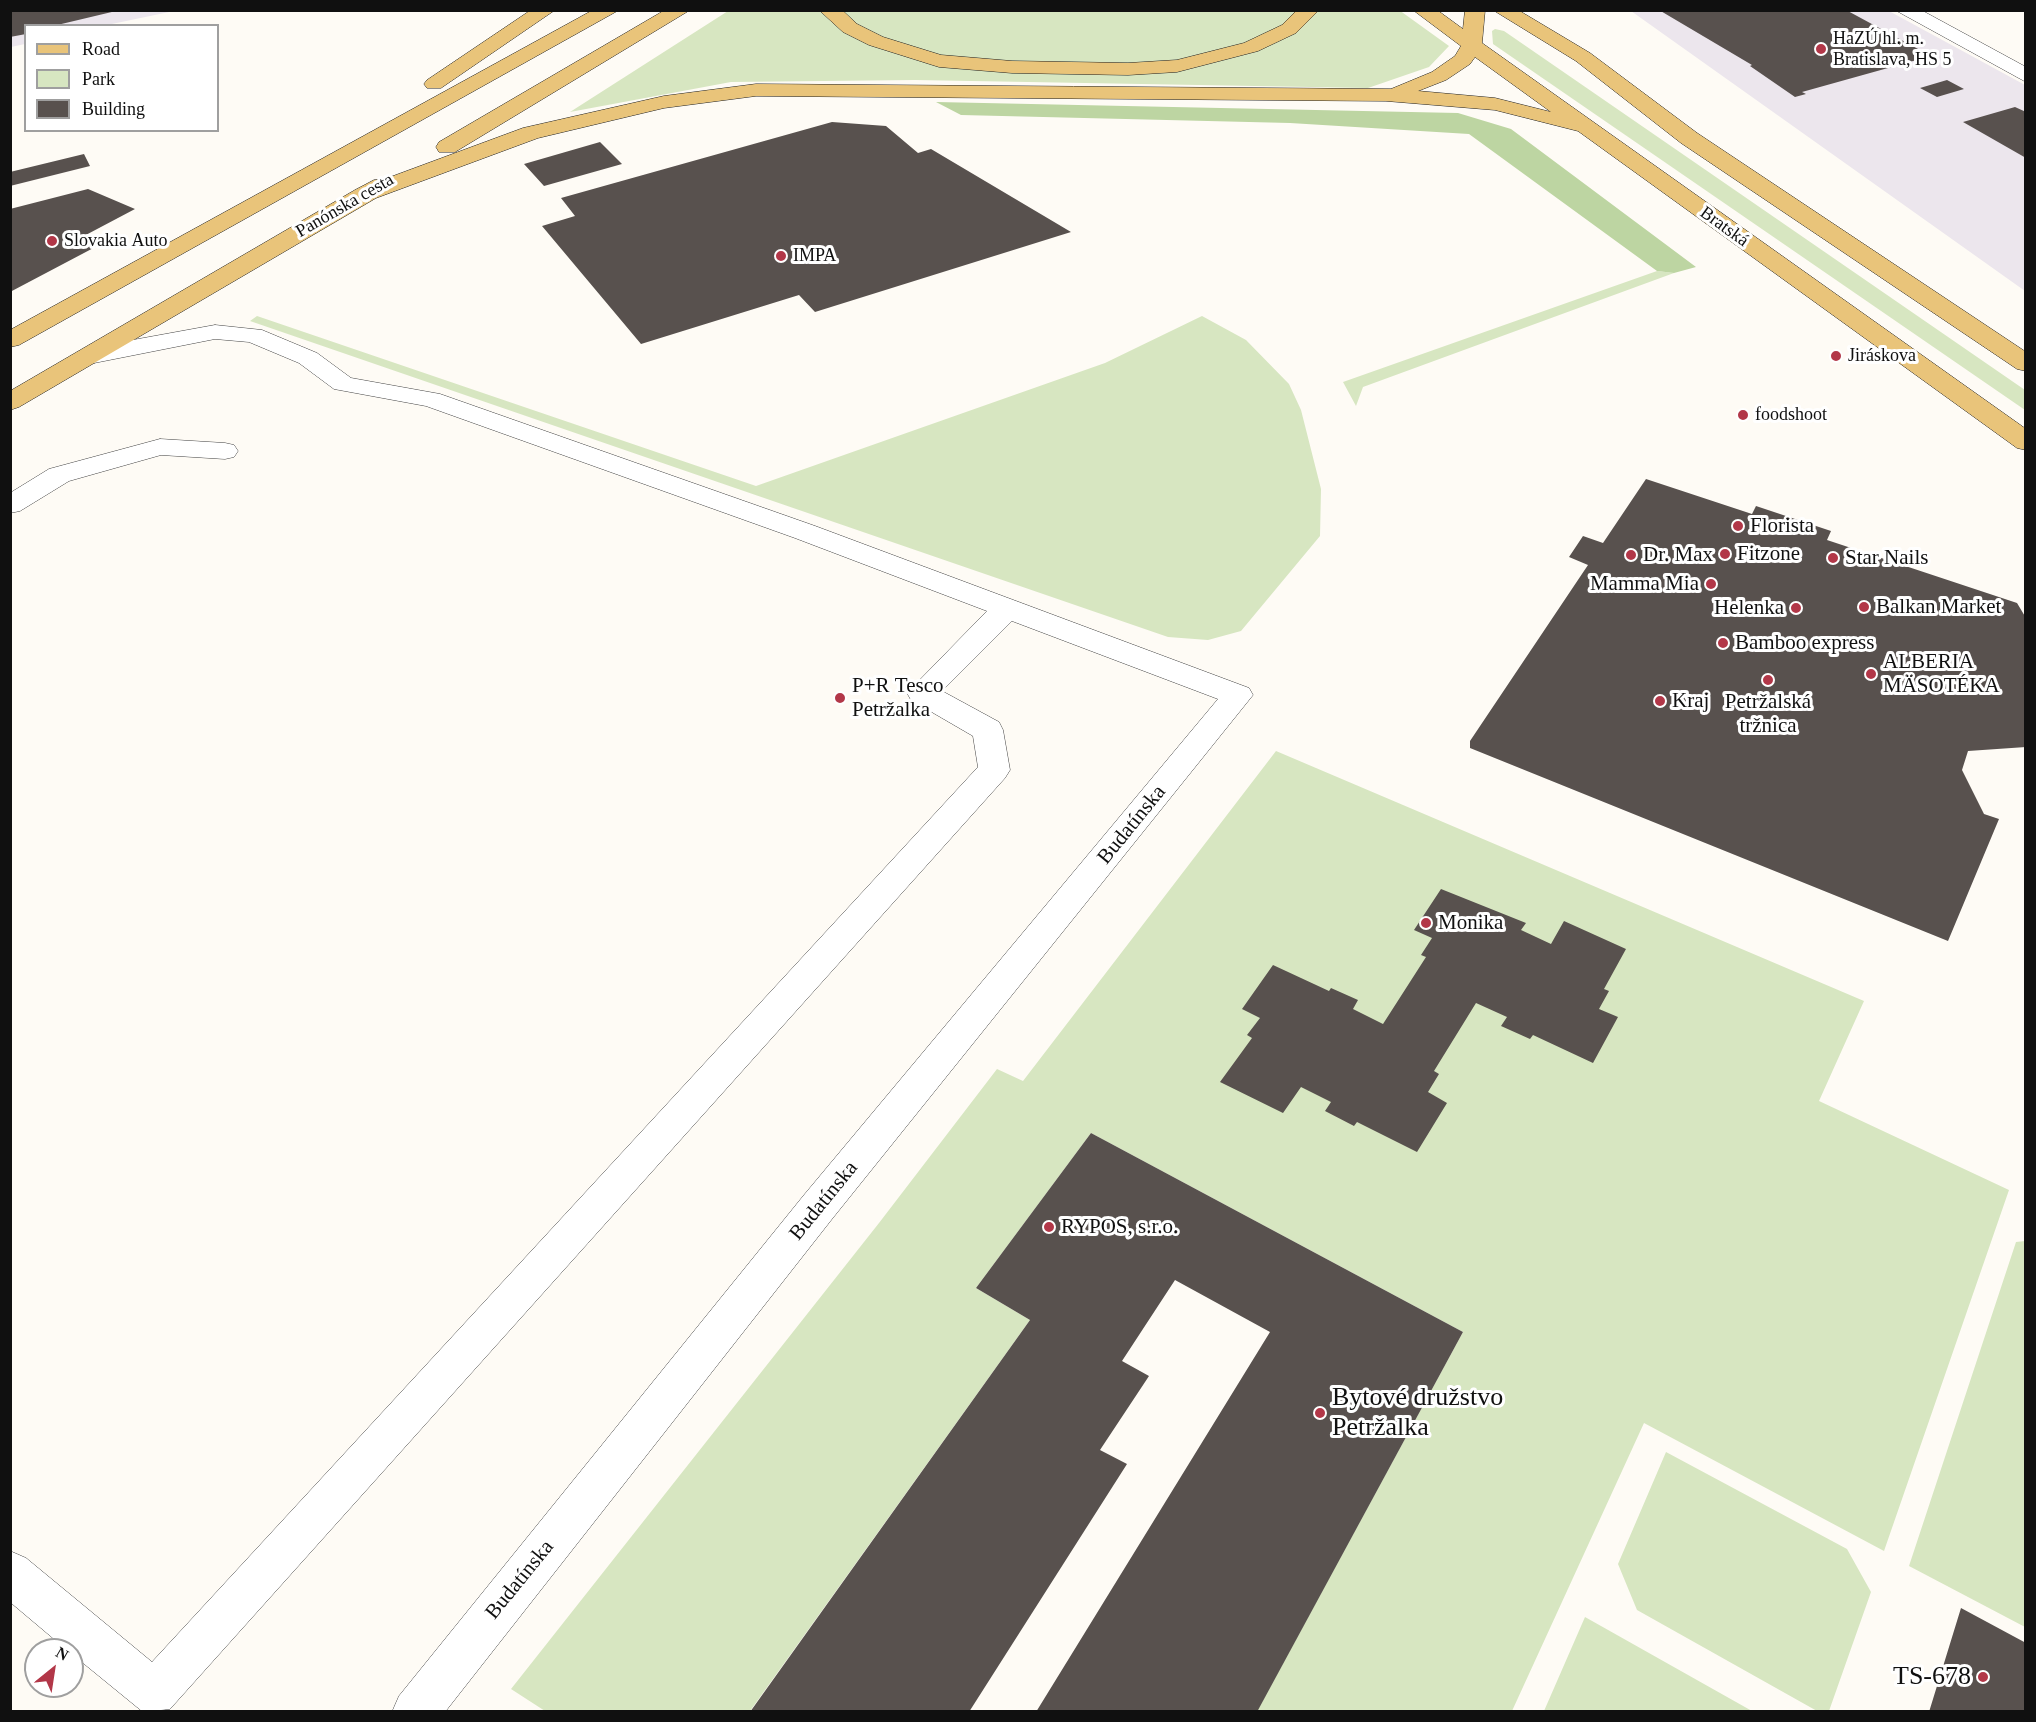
<!DOCTYPE html>
<meta charset="utf-8">
<style>
body{margin:0}
#map{position:relative;width:2036px;height:1722px;overflow:hidden;background:#fefbf5;font-family:Georgia,serif}
canvas{display:block}
.frame{position:absolute;inset:0;border:12px solid #101010;pointer-events:none}
.legend{position:absolute;left:24px;top:24px;width:195px;height:108px;box-sizing:border-box;background:#fff;border:2px solid #9f9f9f;margin:0;padding:8px 10px;list-style:none;font-size:18px;color:#101010}
.legend li{display:flex;align-items:center;gap:12px;height:30px}
.legend b{width:30px;border:2px solid #9f9f9f}
.north{position:absolute;left:24px;top:1638px;width:60px;height:60px;box-sizing:border-box;background:#fff;border:2px solid #9f9f9f;border-radius:50%;rotate:30deg;font-size:16px;font-weight:700;line-height:24px;text-align:center;color:#101010}
.north::after{content:'';display:block;margin:auto;width:21px;height:27px;background:#b23748;clip-path:polygon(50% 0,100% 100%,50% 72%,0 100%)}
</style>
<div id="map">
<canvas width="2036" height="1722"></canvas>
<div class="frame"></div>
<ul class="legend">
<li><b style="height:8px;background:#e9c47a"></b>Road</li>
<li><b style="height:16px;background:#d7e6c1"></b>Park</li>
<li><b style="height:16px;background:#58514e"></b>Building</li>
</ul>
<div class="north">N</div>
</div>
<script>
const ctx = document.querySelector('canvas').getContext('2d');
ctx.lineJoin = 'round';
function fillPath(path, color) {
  ctx.fillStyle = color;
  ctx.fill(path, 'evenodd');
}
function shape(rows) {
  const path = new Path2D();
  for (const r of rows) {
    path.moveTo(r[0], r[1]);
    for (let i = 2; i < r.length; i += 2) path.lineTo(r[i], r[i + 1]);
  }
  return path;
}
function strokePath(path, color, width, dash) {
  ctx.strokeStyle = color;
  ctx.lineWidth = width;
  ctx.lineCap = dash ? 'butt' : 'round';
  ctx.setLineDash(dash || []);
  ctx.stroke(path);
}
function write(font, color, halo, rows, align = 'center') {
  ctx.font = font + ' Georgia,serif';
  ctx.lineWidth = 6;
  ctx.setLineDash([]);
  ctx.textBaseline = 'middle';
  ctx.strokeStyle = halo;
  ctx.fillStyle = color;
  for (const [text, x, y, turn = 0] of rows) {
    ctx.save();
    ctx.translate(x, y);
    ctx.rotate((+turn || 0) * Math.PI / 180);
    ctx.textAlign = isNaN(turn) ? turn : align;
    if (halo) ctx.strokeText(text, 0, 0);
    ctx.fillText(text, 0, 0);
    ctx.restore();
  }
}
fillPath(shape([
 [10,11,174,11,107,25,26,26,25,44,11,47],
 [1631,11,1889,11,2025,85,2025,291]
]), '#ece6ed');
fillPath(shape([
 [1399,10,1449,46,1429,67,1368,88,915,80,731,82,570,112,728,11],
 [1495,29,1504,31,2025,390,2025,410,1493,44,1492,31],
 [1657,271,1674,273,1363,387,1356,406,1343,382],
 [257,316,756,486,1105,363,1202,316,1246,340,1289,384,1301,410,1321,489,1320,536,1241,631,1208,640,1168,637,250,321],
 [1276,751,1864,1001,1819,1101,2009,1190,1884,1551,1644,1423,1512,1711,1257,1711,1463,1332,1091,1133,976,1288,1030,1320,750,1711,545,1711,511,1689,879,1223,997,1069,1023,1081],
 [2025,1241,2026,1241,2025,1627,1909,1566,2016,1242],
 [1666,1452,1847,1549,1871,1592,1829,1711,1817,1711,1637,1610,1618,1564],
 [1585,1617,1752,1711,1544,1711]
]), '#d7e6c1');
fillPath(shape([
 [936,102,1458,113,1511,129,1696,267,1674,273,1657,271,1469,134,1290,123,961,115]
]), '#bdd5a2');
fillPath(shape([
 [10,10,116,10,116,11,53,26,26,26,26,34,10,37],
 [1659,10,1846,10,1931,56,1802,92,1806,94,1795,97,1750,66,1752,65],
 [1947,80,1964,89,1937,97,1920,88],
 [2015,107,2026,112,2026,158,1963,122],
 [832,122,886,126,918,153,931,149,1071,232,815,312,799,295,641,344,542,226,575,216,561,198],
 [600,142,622,164,544,186,524,164],
 [84,154,90,166,10,186,10,172],
 [88,189,135,209,82,237,101,244,10,292,10,209],
 [1646,479,1752,514,1756,506,1831,531,1827,540,2017,603,2026,618,2026,747,1968,751,1962,770,1984,814,1999,819,1948,941,1470,748,1470,741,1588,565,1569,557,1583,536,1603,543],
 [1441,889,1526,923,1521,930,1551,944,1564,921,1626,949,1604,989,1609,991,1599,1009,1618,1017,1593,1063,1533,1035,1530,1039,1501,1026,1507,1017,1476,1003,1434,1071,1439,1074,1428,1092,1447,1103,1417,1152,1357,1122,1354,1126,1325,1111,1331,1102,1301,1087,1283,1113,1220,1082,1252,1038,1247,1035,1260,1018,1242,1009,1273,965,1329,991,1331,988,1358,1000,1353,1009,1383,1024,1426,957,1421,955,1432,938,1414,930],
 [1091,1133,1463,1332,1257,1712,1036,1712,1270,1332,1175,1280,1122,1361,1149,1376,1100,1450,1127,1464,969,1712,750,1712,1030,1320,976,1288],
 [1961,1608,2026,1643,2026,1712,1929,1712]
]), '#58514e');
const minor = shape([
 [1895,10,1921,10,2026,67,2026,82,1895,10],
 [215,325,262,330,317,353,351,378,440,394,815,526,1249,688,1253,695,832,1219,445,1712,392,1712,399,1696,804,1195,1218,699,1012,621,942,691,999,722,1003,730,1010,770,1005,778,170,1709,143,1712,72,1654,72,1650,67,1650,10,1602,10,1551,26,1558,152,1662,978,767,973,736,911,700,907,693,987,611,795,538,426,406,334,389,299,363,249,342,215,339,89,364,80,361,76,356,80,351,89,348,215,325],
 [160,439,225,443,234,445,238,451,234,457,225,459,161,455,69,481,20,511,10,513,10,493,49,469,160,439]
]);
const major = shape([
 [531,10,555,10,441,88,427,88,424,84,427,80,531,10],
 [593,10,619,10,19,345,10,347,10,330,593,10],
 [665,10,690,10,455,152,439,152,436,147,439,142,665,10],
 [819,10,842,10,857,24,883,37,941,55,1012,61,1128,63,1177,60,1244,43,1282,25,1297,10,1319,10,1296,33,1258,51,1177,72,1128,75,1012,73,939,67,869,45,843,32,819,10],
 [1413,10,1437,10,1463,29,1465,10,1485,10,1482,43,2026,429,2026,450,2017,448,1578,131,1495,110,1386,101,756,96,664,108,538,138,376,198,19,407,10,410,10,391,355,190,374,180,385,179,523,128,664,96,756,84,1391,89,1432,72,1455,56,1461,46,1413,10],
 [1475,57,1551,112,1495,98,1418,91,1446,80,1470,64,1475,57],
 [1493,10,1518,10,1590,53,1697,133,2026,352,2026,371,2017,369,1681,143,1576,61,1493,10]
]);
strokePath(minor, '#434343', 1);
strokePath(major, '#212121', 1);
fillPath(minor, '#fff');
fillPath(major, '#e9c47a');
for (const [x, y, r, color] of [
 [1821,49,6,"#b23748"],
 [52,241,6,"#b23748"],
 [781,256,6,"#b23748"],
 [1836,356,6,"#b23748"],
 [1743,415,6,"#b23748"],
 [1738,526,6,"#b23748"],
 [1725,554,6,"#b23748"],
 [1631,555,6,"#b23748"],
 [1833,558,6,"#b23748"],
 [1711,584,6,"#b23748"],
 [1864,607,6,"#b23748"],
 [1796,608,6,"#b23748"],
 [1723,643,6,"#b23748"],
 [1871,674,6,"#b23748"],
 [1768,680,6,"#b23748"],
 [840,698,6,"#b23748"],
 [1660,701,6,"#b23748"],
 [1426,923,6,"#b23748"],
 [1049,1227,6,"#b23748"],
 [1320,1413,6,"#b23748"],
 [1983,1677,6,"#b23748"]
]) {
  const dot = new Path2D();
  dot.arc(x, y, r, 0, 2 * Math.PI);
  ctx.fillStyle = color;
  ctx.fill(dot);
  strokePath(dot, '#fff', 2);
}
write('18px', '#101010', '#fff', [
 ["HaZÚ hl. m.",1833,39],
 ["Bratislava, HS 5",1833,60],
 ["Slovakia Auto",64,241],
 ["IMPA",793,256],
 ["Jiráskova",1848,356],
 ["foodshoot",1755,415]
], 'left');
write('18px', '#101010', '#fff', [
 ["Panónska cesta",345,206,-30],
 ["Bratská",1724,227,36]
]);
write('21px', '#101010', '#fff', [
 ["Florista",1750,526],
 ["Fitzone",1737,554],
 ["Dr. Max",1643,555],
 ["Star Nails",1845,558],
 ["Mamma Mia",1699,584,"right"],
 ["Balkan Market",1876,607],
 ["Helenka",1784,608,"right"],
 ["Bamboo express",1735,643],
 ["ALBERIA",1883,662],
 ["MÄSOTÉKA",1883,686],
 ["P+R Tesco",852,686],
 ["Petržalka",852,710],
 ["Kraj",1672,701],
 ["Petržalská",1768,702,"center"],
 ["tržnica",1768,726,"center"],
 ["Monika",1438,923],
 ["RYPOS, s.r.o.",1061,1227]
], 'left');
write('21px', '#101010', '#fff', [
 ["Budatínska",1132,825,-51],
 ["Budatínska",824,1201,-51],
 ["Budatínska",520,1580,-51]
]);
write('26px', '#101010', '#fff', [
 ["Bytové družstvo",1332,1398],
 ["Petržalka",1332,1428],
 ["TS-678",1971,1677,"right"]
], 'left');
</script>
